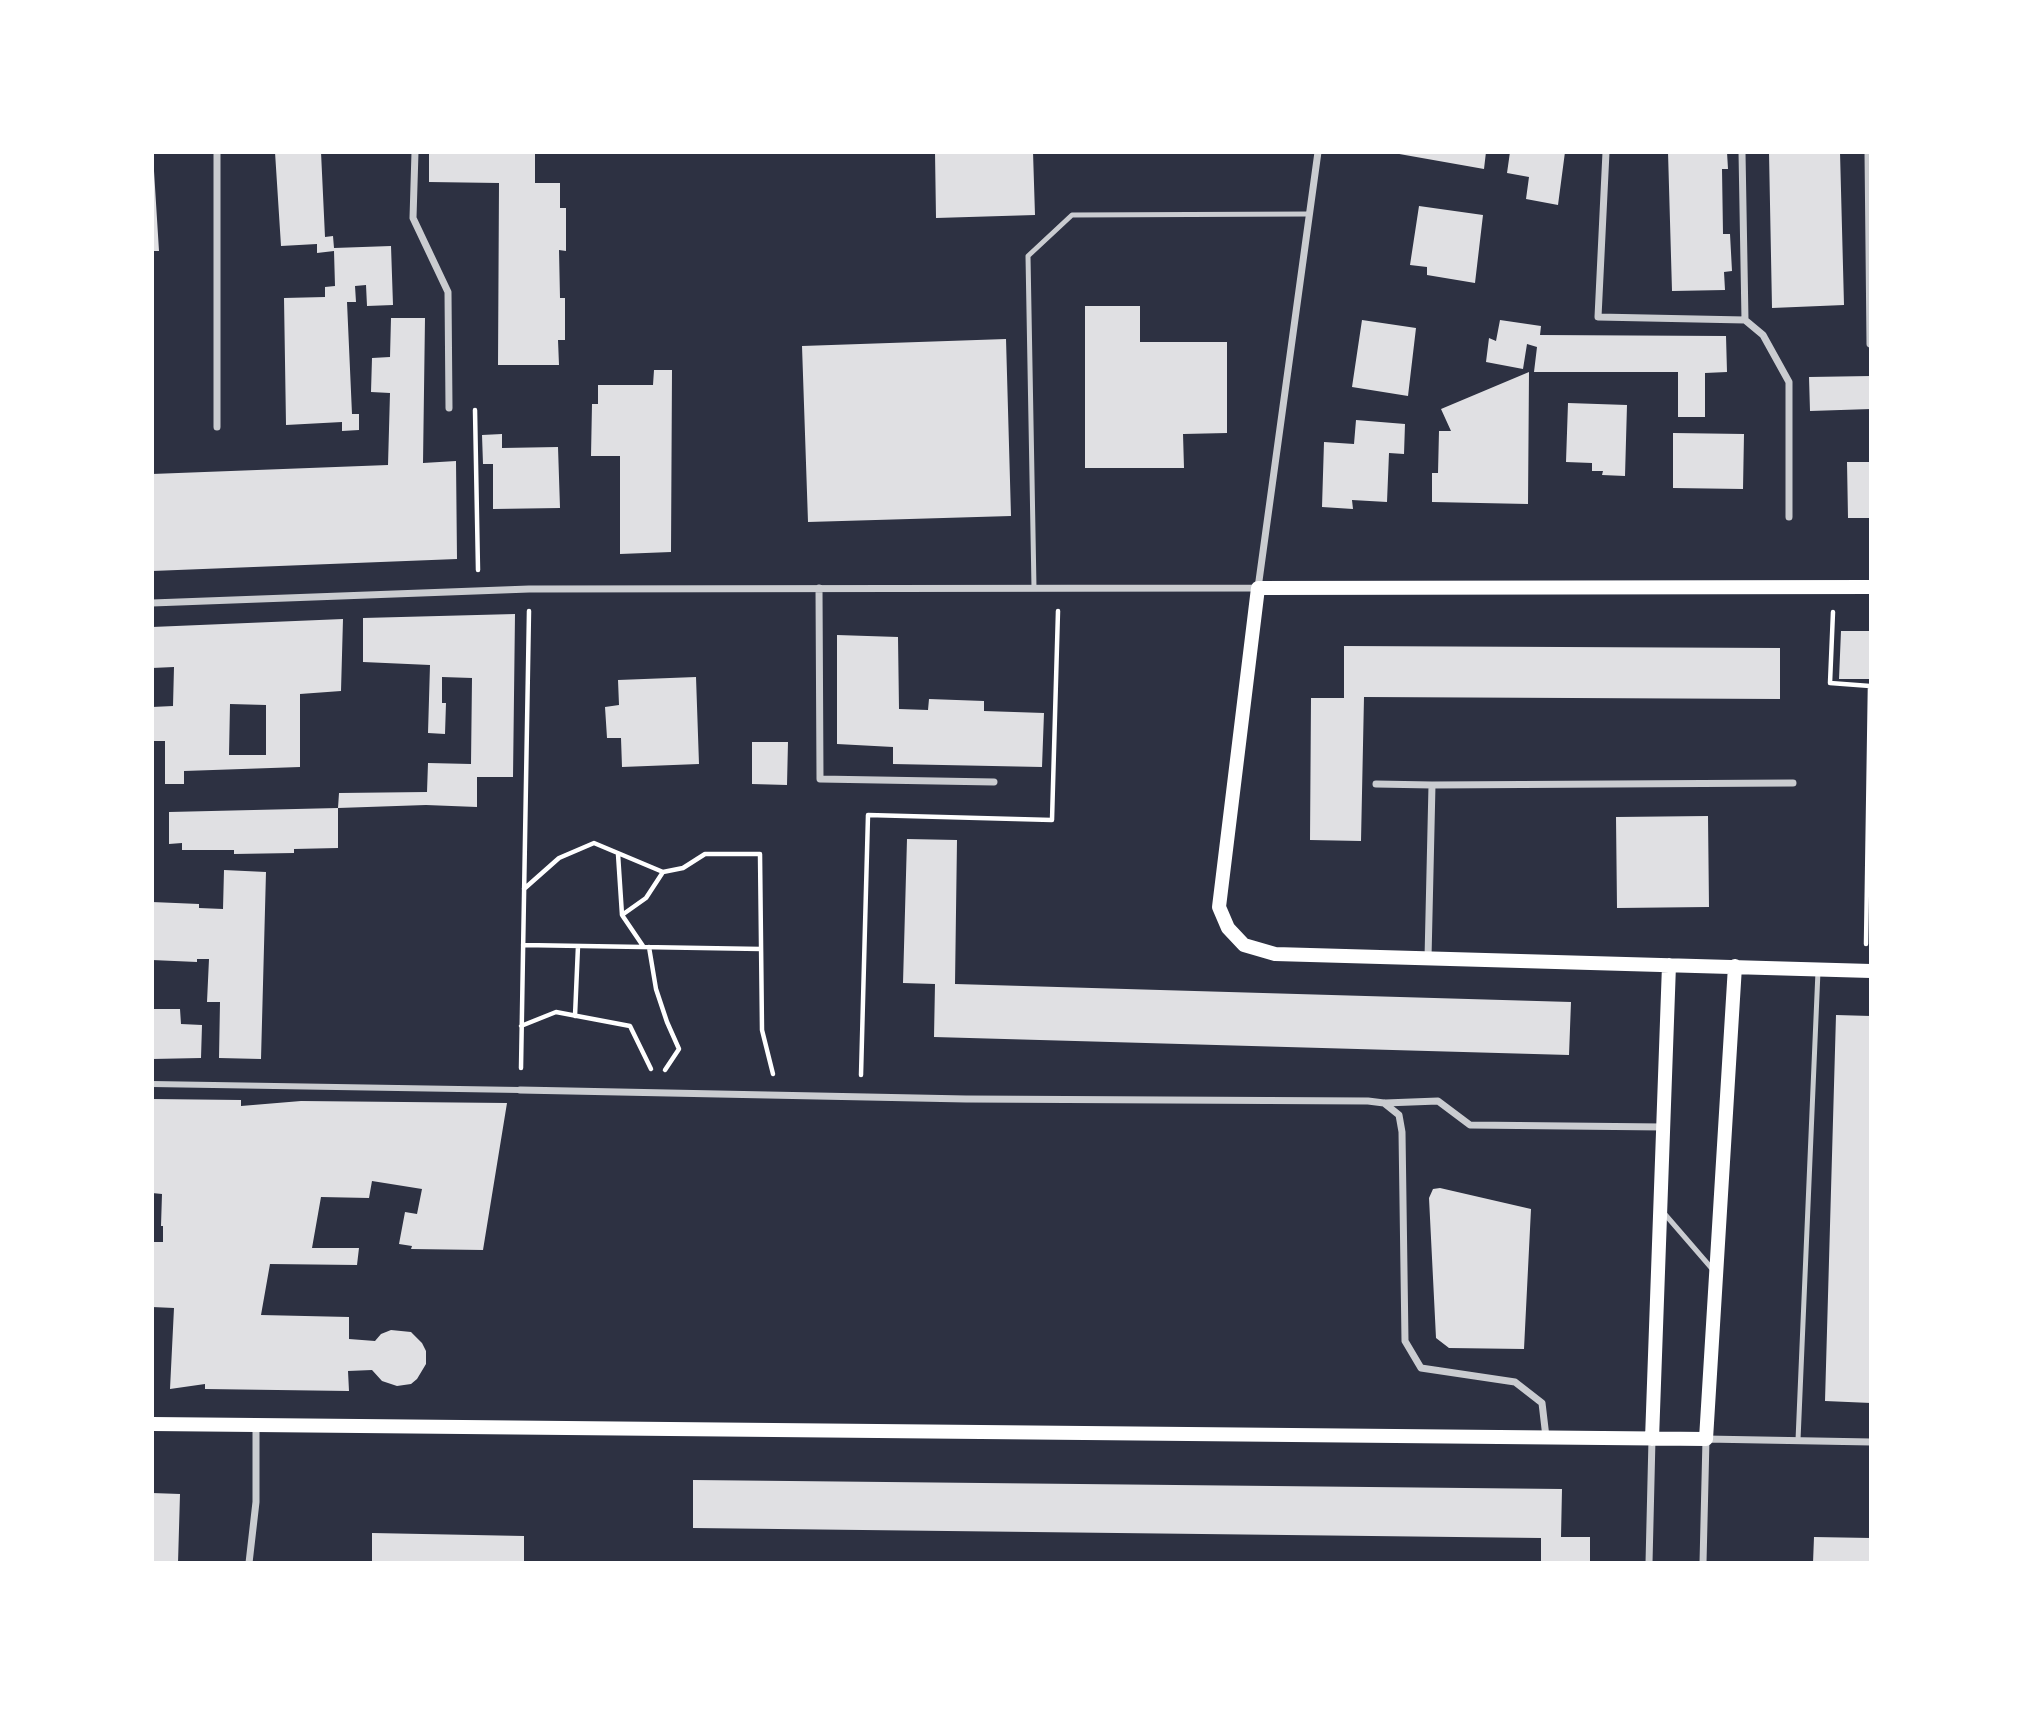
<!DOCTYPE html>
<style>
body{margin:0}
#map{position:relative;width:2023px;height:1715px;overflow:hidden;background:#2d3142;font-family:"Titillium Web",sans-serif}
canvas{display:block}
.frame{position:absolute;inset:0;border:154px solid #fff;pointer-events:none}
</style>
<div id="map">
<canvas width="2023" height="1715"></canvas>
<div class="frame"></div>
</div>
<script>
const ctx = document.querySelector('canvas').getContext('2d');
ctx.lineJoin = 'round';
function fillPath(path, color) {
  ctx.fillStyle = color;
  ctx.fill(path, 'evenodd');
}
function shape(rows) {
  const path = new Path2D();
  for (const r of rows) {
    path.moveTo(r[0], r[1]);
    for (let i = 2; i < r.length; i += 2) path.lineTo(r[i], r[i + 1]);
  }
  return path;
}
function strokePath(path, color, width, dash) {
  ctx.strokeStyle = color;
  ctx.lineWidth = width;
  ctx.lineCap = dash ? 'butt' : 'round';
  ctx.setLineDash(dash || []);
  ctx.stroke(path);
}
fillPath(shape([
 [275,152,321,152,325,237,333,236,334,248,391,246,393,305,367,306,366,285,355,286,356,302,347,302,352,414,359,414,359,430,342,431,342,422,286,425,284,298,325,297,325,287,335,286,334,251,317,253,317,244,281,246],
 [429,152,535,152,535,183,560,183,560,208,566,208,566,251,559,250,560,298,565,298,565,340,558,340,559,365,498,365,499,183,429,182],
 [935,152,1033,152,1035,215,936,218],
 [1388,152,1486,152,1484,169],
 [1510,152,1565,152,1558,205,1526,199,1529,177,1507,173],
 [1668,152,1727,152,1728,169,1722,169,1723,234,1730,234,1732,271,1724,272,1725,290,1672,291],
 [1769,152,1840,152,1844,305,1772,308],
 [152,171,154,171,159,251,152,251],
 [1419,206,1483,215,1475,283,1427,275,1427,267,1410,265],
 [1085,306,1140,306,1140,342,1227,342,1227,433,1183,434,1184,468,1085,468],
 [391,318,425,318,423,463,456,461,457,559,152,571,152,474,388,465,390,393,371,392,372,358,390,357],
 [1362,320,1416,328,1408,396,1352,387],
 [1500,320,1541,326,1540,335,1726,336,1727,372,1705,373,1705,417,1678,417,1678,372,1534,372,1537,347,1527,344,1523,369,1486,362,1489,338,1496,341],
 [1006,339,1011,516,808,522,802,346],
 [654,370,672,370,671,552,620,554,620,456,591,456,592,404,598,404,598,385,653,385],
 [1529,372,1528,504,1432,502,1432,473,1438,473,1439,431,1451,431,1441,409],
 [1871,376,1871,409,1810,411,1809,377],
 [1568,403,1627,405,1625,476,1602,475,1603,471,1592,471,1592,463,1566,462],
 [1356,420,1405,424,1404,454,1389,453,1387,502,1352,500,1353,509,1322,507,1324,442,1354,444],
 [1673,433,1744,434,1743,489,1673,488],
 [502,434,502,448,558,447,560,508,493,509,493,464,483,464,482,435],
 [1847,462,1871,462,1871,518,1848,518],
 [515,614,513,777,477,777,477,807,426,805,338,808,338,848,294,849,294,853,234,854,234,850,182,850,182,843,169,844,169,812,338,808,339,793,427,792,428,763,471,764,472,678,442,677,442,703,446,703,445,734,428,733,430,665,363,662,363,618],
 [343,619,341,691,300,694,300,767,184,771,184,784,165,784,165,741,152,741,152,707,173,706,174,667,152,668,152,627],
 [230,704,266,705,266,755,229,755],
 [1841,631,1871,631,1871,679,1839,679],
 [837,635,898,637,899,709,928,710,929,699,984,701,984,711,1044,713,1042,767,893,764,893,747,837,744],
 [1344,646,1780,648,1780,699,1364,697,1361,841,1310,840,1311,698,1344,698],
 [696,677,699,764,622,767,621,738,607,738,605,707,619,705,618,680],
 [752,742,788,742,787,785,752,784],
 [1708,816,1709,907,1617,908,1616,817],
 [907,839,957,840,955,984,1571,1002,1569,1055,934,1037,935,984,903,983],
 [224,870,266,872,261,1059,219,1058,220,1002,207,1002,209,959,197,959,197,962,152,960,152,902,199,904,199,908,223,909],
 [152,1009,180,1009,181,1024,202,1025,201,1058,152,1059],
 [1836,1015,1871,1016,1871,1403,1825,1401],
 [152,1099,241,1100,241,1106,301,1101,507,1103,483,1250,411,1249,412,1246,399,1244,405,1212,417,1214,422,1189,372,1181,369,1198,321,1197,312,1248,359,1248,357,1265,270,1264,261,1315,349,1317,349,1339,375,1341,381,1334,391,1330,411,1332,422,1343,426,1351,426,1364,417,1379,411,1384,397,1386,382,1381,372,1370,348,1371,349,1391,205,1389,205,1384,170,1389,174,1308,152,1307,152,1242,163,1242,163,1226,161,1226,162,1194,152,1193],
 [1440,1188,1531,1209,1524,1349,1449,1348,1436,1338,1429,1198,1433,1189],
 [693,1480,1562,1489,1561,1537,1590,1537,1590,1563,1541,1563,1541,1538,693,1528],
 [152,1493,180,1494,178,1563,152,1563],
 [372,1533,524,1536,524,1563,372,1563],
 [1814,1537,1871,1538,1871,1563,1813,1563]
]), '#e0e0e3');
strokePath(shape([
 [475,410,478,570],
 [1833,612,1830,683,1870,686,1866,944],
 [618,854,622,915,646,898,663,872],
 [524,889,559,858,594,843,663,872,683,868,705,854,760,854,762,1030,773,1074],
 [622,915,643,946],
 [523,945,761,949],
 [649,947,656,989,667,1022,679,1049,665,1070],
 [575,1016,578,946],
 [521,1026,556,1012,630,1026,651,1069],
 [521,1068,529,611],
 [861,1075,868,815,1052,820,1058,611]
]), '#fff', 4.5);
strokePath(shape([
 [1034,588,1028,256,1072,215,1309,214],
 [1663,1212,1714,1271],
 [1798,1440,1818,971]
]), '#caccd0', 5);
strokePath(shape([
 [152,1084,520,1090]
]), '#caccd0', 6);
strokePath(shape([
 [415,152,413,218,448,292,449,408],
 [1606,152,1598,317,1745,320,1763,335,1789,382,1789,517],
 [1742,152,1745,320],
 [1868,152,1870,344],
 [217,427,217,152],
 [819,588,820,779,994,782],
 [152,603,529,589,1258,588,1318,152],
 [1376,784,1432,785],
 [1428,958,1432,785,1793,783],
 [520,1090,966,1099,1368,1101,1384,1103,1399,1115,1402,1132,1405,1341,1421,1368,1515,1382,1542,1403,1546,1437],
 [1385,1103,1438,1101,1470,1125,1663,1127],
 [249,1563,256,1502,256,1427],
 [1649,1563,1652,1439],
 [1703,1563,1706,1439,1871,1442]
]), '#caccd0', 7);
strokePath(shape([
 [1871,587,1258,588,1219,907,1228,928,1244,945,1275,954,1871,971],
 [152,1424,1706,1439,1735,966],
 [1652,1439,1669,965]
]), '#fff', 14);
</script>
